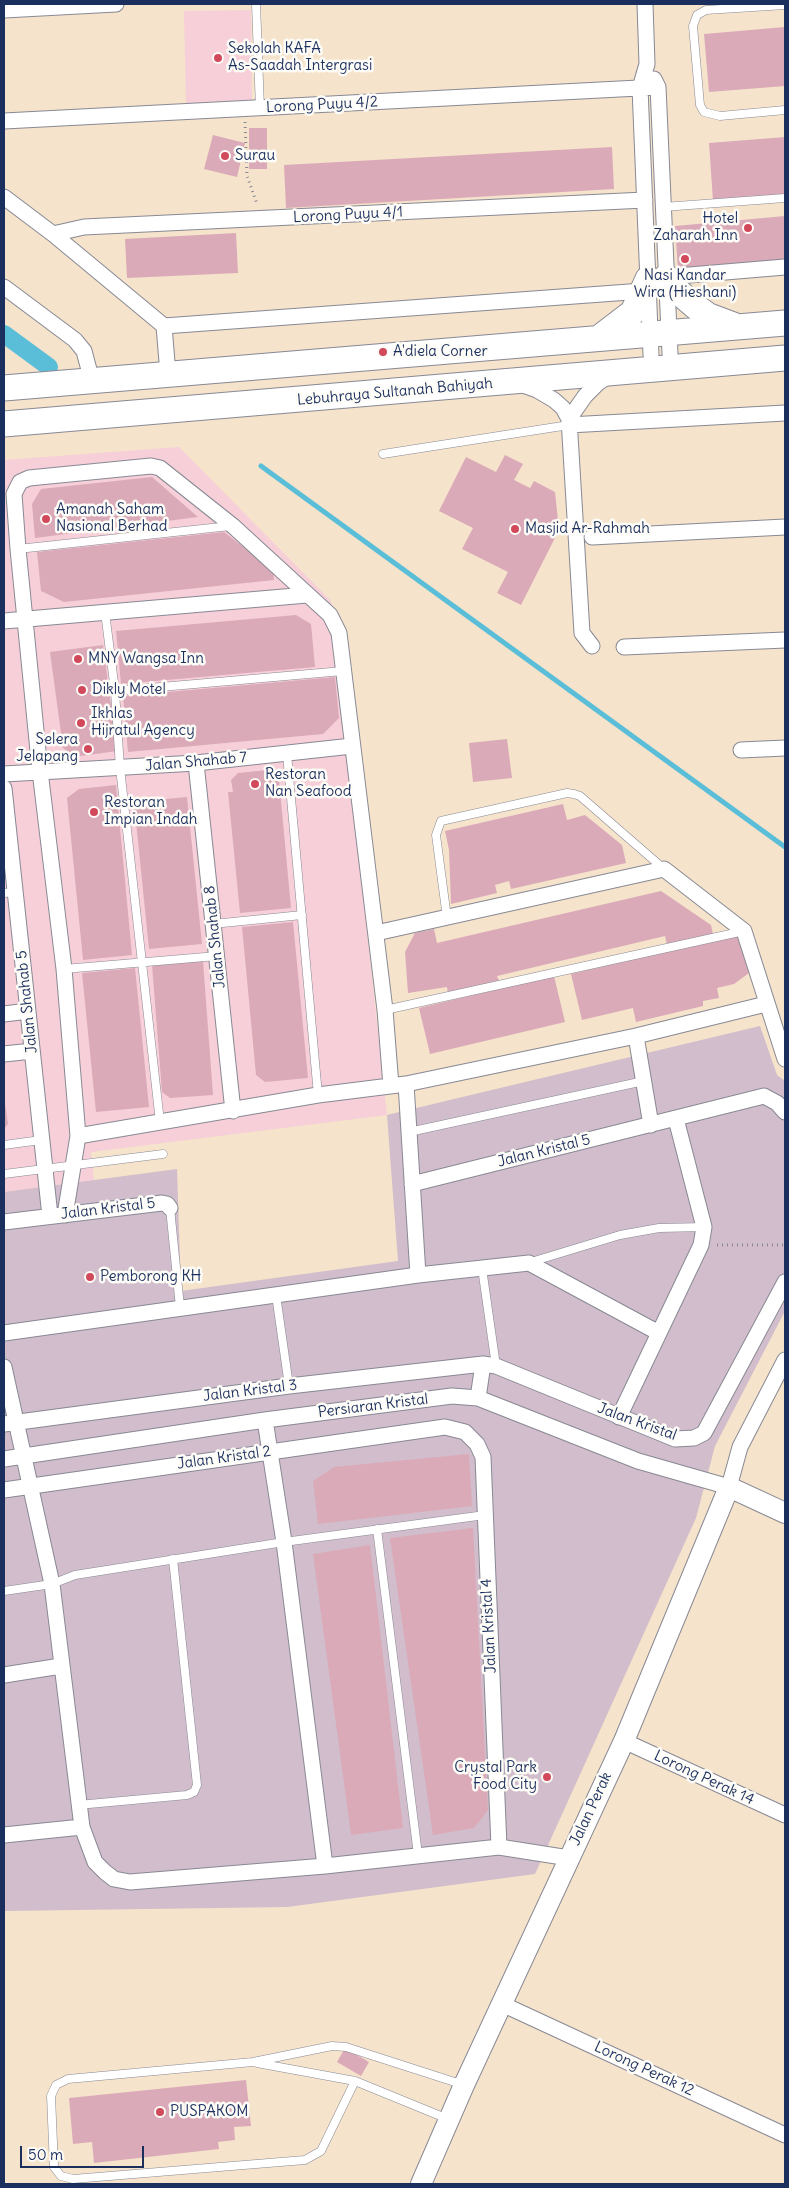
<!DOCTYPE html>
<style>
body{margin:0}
#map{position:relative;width:789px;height:2188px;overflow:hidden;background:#f5e3cb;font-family:Delius,sans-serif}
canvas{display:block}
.frame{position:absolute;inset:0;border:5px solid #1b2f5e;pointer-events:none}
.scale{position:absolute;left:20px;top:2146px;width:124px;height:22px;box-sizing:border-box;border:2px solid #1b2f5e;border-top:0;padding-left:6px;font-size:15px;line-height:18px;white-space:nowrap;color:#1b2f5e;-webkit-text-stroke:4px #fdfcf7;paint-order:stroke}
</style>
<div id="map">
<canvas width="789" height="2188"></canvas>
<div class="frame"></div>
<div class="scale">50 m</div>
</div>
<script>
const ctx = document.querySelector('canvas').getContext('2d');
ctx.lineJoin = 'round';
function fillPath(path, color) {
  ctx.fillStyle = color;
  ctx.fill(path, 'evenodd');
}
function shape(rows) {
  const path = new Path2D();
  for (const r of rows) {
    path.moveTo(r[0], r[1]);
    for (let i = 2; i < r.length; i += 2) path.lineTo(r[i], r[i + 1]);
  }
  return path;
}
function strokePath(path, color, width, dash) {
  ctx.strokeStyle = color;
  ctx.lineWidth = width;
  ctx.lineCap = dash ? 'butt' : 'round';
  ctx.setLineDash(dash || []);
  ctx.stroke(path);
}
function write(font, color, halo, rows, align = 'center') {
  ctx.font = font + ' Delius,sans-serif';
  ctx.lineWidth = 5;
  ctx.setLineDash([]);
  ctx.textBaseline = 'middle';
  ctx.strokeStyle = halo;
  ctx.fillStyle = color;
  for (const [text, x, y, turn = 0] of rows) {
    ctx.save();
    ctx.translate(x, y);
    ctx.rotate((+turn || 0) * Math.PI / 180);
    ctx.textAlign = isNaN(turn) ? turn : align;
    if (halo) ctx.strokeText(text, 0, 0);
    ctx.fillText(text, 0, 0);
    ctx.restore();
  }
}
fillPath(shape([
 [251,10,252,105,186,106,184,11],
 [179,447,331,601,387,1115,91,1152,94,1180,4,1192,4,460]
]), '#f6cfd9');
fillPath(shape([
 [760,1026,777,1075,785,1081,785,1311,715,1446,696,1518,535,1874,287,1907,4,1911,4,1192,177,1169,181,1291,398,1261,387,1115]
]), '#d1bdcb');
strokePath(shape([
 [261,466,785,847]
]), '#5bbed9', 5);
strokePath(shape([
 [4,334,49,367]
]), '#5bbed9', 18);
fillPath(shape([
 [785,27,785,86,709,92,704,34],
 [249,128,267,128,267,169,249,169],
 [213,135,245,143,237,177,204,169],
 [785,137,785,196,713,201,709,143],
 [612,147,614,189,286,208,284,165],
 [785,216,785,261,678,270,675,226],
 [236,233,238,273,127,278,125,239],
 [505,455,523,464,514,480,530,488,534,481,555,492,559,530,521,605,497,593,508,572,462,549,473,528,439,511,466,457,496,472],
 [152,477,198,517,35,538,32,504,41,489],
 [224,532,273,570,274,580,64,602,41,591,37,552],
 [296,615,311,624,315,667,121,684,116,631],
 [103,645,117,751,73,757,63,748,50,652],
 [335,677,339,718,323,734,128,752,123,696],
 [507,739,512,778,473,782,469,743],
 [278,769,291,908,240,913,228,792,233,792,231,780,238,773],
 [116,785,132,955,83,960,67,798,79,789],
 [187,797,202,944,149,949,134,802],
 [563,804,567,820,585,815,622,845,626,863,511,889,509,881,495,885,497,893,451,904,449,850,445,831],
 [661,891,711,925,713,934,667,945,665,936,497,976,499,981,448,993,447,987,408,993,405,952,415,933,434,929,437,943],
 [293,922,308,1078,265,1082,256,1075,242,927],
 [739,934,749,973,734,984,717,988,719,998,703,1001,703,1006,636,1022,633,1008,582,1020,571,974],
 [203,961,213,1095,170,1098,162,1092,152,965],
 [135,968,149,1107,96,1112,82,973],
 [554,976,565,1022,430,1054,419,1008],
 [4,1096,8,1124,4,1129],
 [469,1454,472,1506,318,1524,313,1481,334,1467],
 [473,1528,488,1810,474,1828,433,1835,390,1538],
 [370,1545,403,1828,351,1835,313,1554],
 [345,2048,369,2062,361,2076,337,2062],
 [246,2080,251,2126,234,2127,235,2140,218,2142,219,2149,94,2163,92,2142,73,2144,69,2098]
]), '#dbaab8');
const service = shape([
 [256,4,260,108],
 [785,5,706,10,697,15,693,26,700,105,704,112,720,116,785,110],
 [663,207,785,198],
 [383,454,569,425],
 [18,549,230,526],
 [105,612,115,691,120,768,160,1122],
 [115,691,343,671],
 [287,754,318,1095],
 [4,893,15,892],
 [447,918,436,835,441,821,567,793,574,794,580,796,664,869],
 [213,924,302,915],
 [64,969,217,956],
 [385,1010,744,931],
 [409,1132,644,1081],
 [4,1145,41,1140],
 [4,1174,163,1154],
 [170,1208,180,1307],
 [531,1262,620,1235,659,1228,704,1227],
 [482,1268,496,1366],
 [276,1295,289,1386],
 [377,1529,418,1855],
 [4,1591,52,1584,75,1575,284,1542,485,1515],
 [78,1805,187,1795,194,1792,197,1785,173,1559],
 [257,2063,355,2081,448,2119],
 [355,2081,321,2151,305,2160,73,2179,61,2176,54,2167,51,2096,56,2085,68,2079,253,2062,332,2046,346,2047,464,2085]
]);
const minor = shape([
 [645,4,647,64,640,88,651,355],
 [4,10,116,4],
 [654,79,658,87,670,354],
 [4,121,658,87],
 [4,197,53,234,164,326,643,291],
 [53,234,84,227,645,200],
 [666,277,785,267],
 [4,287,75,340,84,351,92,381],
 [164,326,168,374],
 [520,384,537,390,554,400,563,408,569,419,582,633,592,646],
 [569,419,585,396,598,383,610,375],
 [569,425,785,413],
 [592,537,785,527],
 [4,621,307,595],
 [624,647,785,640],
 [741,750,785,748],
 [196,763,233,1111],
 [4,774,196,763,352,746],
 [4,788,50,1216],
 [376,933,664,869,744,931,785,1059],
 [4,1014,28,1011],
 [636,1036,651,1125],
 [4,1054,32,1051],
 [406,1084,418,1275],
 [78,1136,318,1095,406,1084,636,1036,766,1004],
 [412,1184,764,1096,777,1103,785,1112],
 [65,1215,78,1136,64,969,40,771,18,549,14,494,20,482,29,478,151,466,160,468,233,526,330,615,339,633,385,1010,391,1086],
 [4,1222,162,1203,167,1204,170,1208],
 [4,1333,418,1275,529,1263,659,1333],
 [4,1367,52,1584,82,1827,95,1862,105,1872,114,1879,130,1882,325,1866,499,1847,569,1858],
 [478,1398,483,1364],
 [619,1417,701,1245,704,1227,676,1119],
 [265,1420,284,1542,325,1866],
 [4,1424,289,1386,483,1364,496,1366,675,1439,694,1438,704,1433,785,1282],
 [4,1459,265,1420,452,1396,478,1398,638,1461,729,1487,740,1447,785,1360],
 [4,1490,445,1427,465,1432,477,1444,483,1457,499,1847],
 [4,1675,61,1666],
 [624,1741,785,1815],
 [4,1835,82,1827],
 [502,2004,785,2135]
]);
const tertiary = shape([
 [421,2184,464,2085,624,1741,729,1487,785,1513]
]);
const primary = shape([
 [666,277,675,289,696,307,709,316,733,325],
 [599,338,633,312,648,279],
 [4,388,785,323],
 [4,424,785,358]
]);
strokePath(service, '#888994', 9);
strokePath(minor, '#888994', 17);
strokePath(tertiary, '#888994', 22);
strokePath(primary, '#888994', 27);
strokePath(shape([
 [245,122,247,176,257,204],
 [717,1245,785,1245]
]), '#888994', 3, [1, 4]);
strokePath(service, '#fff', 8);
strokePath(minor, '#fff', 15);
strokePath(tertiary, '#fff', 20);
strokePath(primary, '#fff', 25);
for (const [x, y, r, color] of [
 [218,58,5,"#d1495b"],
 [225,156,5,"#d1495b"],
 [748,228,5,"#d1495b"],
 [685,259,5,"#d1495b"],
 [383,352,5,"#d1495b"],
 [46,519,5,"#d1495b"],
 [515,529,5,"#d1495b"],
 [78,659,5,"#d1495b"],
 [82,690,5,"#d1495b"],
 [81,723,5,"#d1495b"],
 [88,749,5,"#d1495b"],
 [255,784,5,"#d1495b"],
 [94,812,5,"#d1495b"],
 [90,1277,5,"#d1495b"],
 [547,1777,5,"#d1495b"],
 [160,2112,5,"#d1495b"]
]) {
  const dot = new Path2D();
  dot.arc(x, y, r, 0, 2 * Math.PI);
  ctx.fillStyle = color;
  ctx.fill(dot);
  strokePath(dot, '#fdfcf7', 2);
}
write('15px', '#1b2f5e', '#fdfcf7', [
 ["Sekolah KAFA",228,49],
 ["As-Saadah Intergrasi",228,66],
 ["Surau",235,156],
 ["Hotel",738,219,"right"],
 ["Zaharah Inn",738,236,"right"],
 ["Nasi Kandar",685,276,"center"],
 ["Wira (Hieshani)",685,293,"center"],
 ["A'diela Corner",393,352],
 ["Amanah Saham",56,510],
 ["Nasional Berhad",56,527],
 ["Masjid Ar-Rahmah",525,529],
 ["MNY Wangsa Inn",88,659],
 ["Dikly Motel",92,690],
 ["Ikhlas",91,714],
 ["Hijratul Agency",91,731],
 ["Selera",78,740,"right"],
 ["Jelapang",78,757,"right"],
 ["Restoran",265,775],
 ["Nan Seafood",265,792],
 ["Restoran",104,803],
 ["Impian Indah",104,820],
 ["Pemborong KH",100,1277],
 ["Crystal Park",537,1768,"right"],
 ["Food City",537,1785,"right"],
 ["PUSPAKOM",170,2112]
], 'left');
write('15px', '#1b2f5e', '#fdfcf7', [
 ["Lorong Puyu 4/2",322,105,-3],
 ["Lorong Puyu 4/1",348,215,-3],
 ["Lebuhraya Sultanah Bahiyah",395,392,-5],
 ["Jalan Shahab 7",196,762,-5],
 ["Jalan Shahab 8",215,937,-96],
 ["Jalan Shahab 5",27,1002,-96],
 ["Jalan Kristal 5",544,1151,-14],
 ["Jalan Kristal 5",108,1209,-7],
 ["Jalan Kristal 3",250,1391,-7],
 ["Persiaran Kristal",373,1406,-7],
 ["Jalan Kristal",637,1422,20],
 ["Jalan Kristal 2",224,1458,-8],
 ["Jalan Kristal 4",489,1626,-93],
 ["Lorong Perak 14",704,1778,25],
 ["Jalan Perak",591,1809,-65],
 ["Lorong Perak 12",644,2069,25]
]);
</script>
